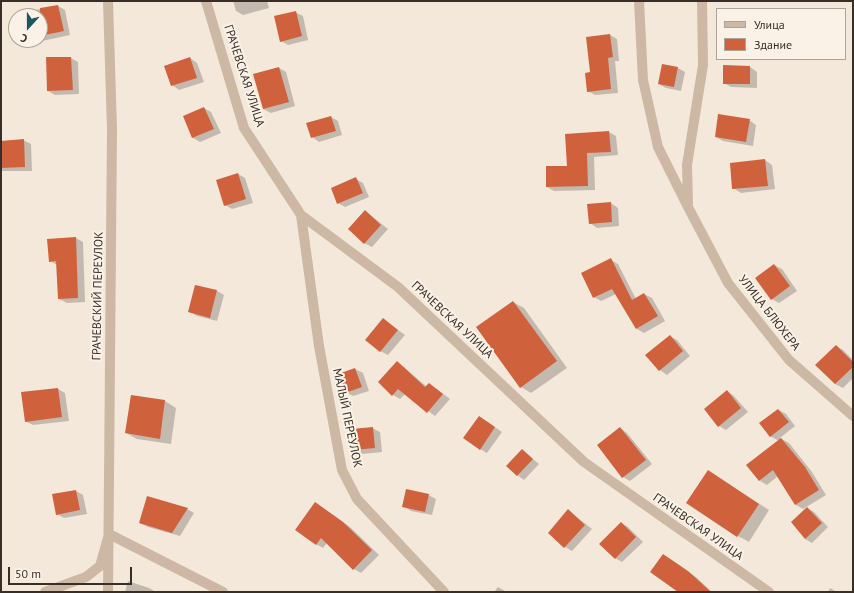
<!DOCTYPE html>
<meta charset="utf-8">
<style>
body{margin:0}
#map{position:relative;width:854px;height:593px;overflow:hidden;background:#f4e8da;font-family:"PT Sans",sans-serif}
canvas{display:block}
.frame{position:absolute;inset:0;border:2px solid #382d27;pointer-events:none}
.legend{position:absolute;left:716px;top:8px;width:130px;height:52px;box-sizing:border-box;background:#fbf2e7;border:1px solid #ada39a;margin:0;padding:5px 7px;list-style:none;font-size:12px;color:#382d27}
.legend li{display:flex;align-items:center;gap:8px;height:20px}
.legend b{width:20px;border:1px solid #ada39a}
.north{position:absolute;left:8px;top:8px;width:40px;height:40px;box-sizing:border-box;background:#fbf2e7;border:1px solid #ada39a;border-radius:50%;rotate:201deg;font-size:11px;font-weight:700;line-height:16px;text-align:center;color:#382d27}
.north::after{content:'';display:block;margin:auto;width:14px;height:18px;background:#19585d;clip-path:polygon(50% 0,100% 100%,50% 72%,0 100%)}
.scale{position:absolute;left:8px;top:567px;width:124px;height:18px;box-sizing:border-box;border:2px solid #382d27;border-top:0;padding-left:5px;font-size:12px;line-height:14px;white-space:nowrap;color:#382d27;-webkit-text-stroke:3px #fbf2e7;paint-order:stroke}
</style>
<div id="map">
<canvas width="854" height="593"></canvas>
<div class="frame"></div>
<ul class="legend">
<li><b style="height:5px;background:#cdb8a5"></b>Улица</li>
<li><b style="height:11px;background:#cf623d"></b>Здание</li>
</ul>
<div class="north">С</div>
<div class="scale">50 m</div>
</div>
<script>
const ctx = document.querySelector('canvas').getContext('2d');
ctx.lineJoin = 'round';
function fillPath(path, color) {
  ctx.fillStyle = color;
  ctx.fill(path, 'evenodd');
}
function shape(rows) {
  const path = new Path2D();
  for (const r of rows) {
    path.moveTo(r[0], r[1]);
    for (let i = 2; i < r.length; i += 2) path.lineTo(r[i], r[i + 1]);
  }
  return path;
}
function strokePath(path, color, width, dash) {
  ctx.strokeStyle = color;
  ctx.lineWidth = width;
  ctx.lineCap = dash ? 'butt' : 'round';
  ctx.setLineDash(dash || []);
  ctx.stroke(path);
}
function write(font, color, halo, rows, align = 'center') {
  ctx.font = font + ' "PT Sans",sans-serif';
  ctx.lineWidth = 4;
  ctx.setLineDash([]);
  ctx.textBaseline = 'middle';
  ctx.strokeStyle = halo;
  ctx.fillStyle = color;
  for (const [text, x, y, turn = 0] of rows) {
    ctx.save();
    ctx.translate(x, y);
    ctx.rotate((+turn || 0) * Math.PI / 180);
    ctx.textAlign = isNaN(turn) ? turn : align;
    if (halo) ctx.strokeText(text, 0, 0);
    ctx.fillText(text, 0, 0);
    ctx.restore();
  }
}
fillPath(shape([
 [233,1,267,1,269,8,243,15,236,11],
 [58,6,65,10,70,35,42,41,40,40,40,16,30,16,29,11],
 [295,12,303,16,308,40,288,45,281,41],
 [610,35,617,39,619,61,615,61,618,93,595,95,588,91,591,73],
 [47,58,71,58,78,62,79,94,55,95,48,91],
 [190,58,197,63,204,82,179,90,172,85],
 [724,66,750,67,757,72,757,88,731,87,724,83],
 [279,68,286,72,295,106,271,113,263,109],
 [678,68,685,72,681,91,666,88,659,84],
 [204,108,211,112,221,133,200,142,193,138,184,116],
 [331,117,338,121,342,135,319,142,312,137],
 [749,120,756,125,753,146,723,141,716,137],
 [609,132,616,136,618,155,594,157,595,190,554,191,547,187],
 [23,140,31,144,32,171,1,171,1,142],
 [765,160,772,165,775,189,741,193,733,188],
 [238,174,245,178,253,203,232,209,225,205],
 [356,179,363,183,369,197,345,207,338,203],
 [611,203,618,208,619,226,597,228,590,223],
 [365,211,388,229,372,247,364,243],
 [76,238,83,242,85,302,67,303,59,299,57,265,50,261],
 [611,260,618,264,636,299,644,294,652,298,665,321,644,333,637,329,616,294,601,301,594,297],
 [774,265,782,269,797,291,779,303,772,299],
 [196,286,217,291,224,295,217,321,197,316,190,312],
 [513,302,524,308,567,368,531,393,521,387],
 [383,319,405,335,388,355,380,351],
 [670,336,677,340,690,356,667,375,660,370],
 [836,346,843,350,853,360,853,378,843,388,835,384,817,365],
 [397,363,404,367,427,387,430,384,450,399,435,416,405,394,400,399,393,395,379,382],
 [355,369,363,373,369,391,353,396,346,392],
 [58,389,65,393,69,421,33,425,25,421],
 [727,391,734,396,748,412,726,430,719,426],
 [131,396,165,401,176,408,171,444,137,439,126,433],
 [779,410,786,414,795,426,780,438,789,443,812,472,826,495,803,509,796,505,778,476,767,485,760,481,779,441,770,436],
 [486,421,502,432,487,453,480,449],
 [372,428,380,432,382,452,362,454,355,449],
 [620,428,627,433,652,464,630,481,623,477],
 [522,450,539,464,524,480,517,475],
 [719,478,769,510,749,542,738,536],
 [76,491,83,495,87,514,64,518,57,514],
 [428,495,436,499,432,515,411,511,404,506],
 [316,503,350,527,379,555,361,573,354,569,327,543,323,548,316,544],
 [807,508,814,512,828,527,812,543,805,539],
 [187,509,194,513,180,536,148,527,140,523],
 [569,511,592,529,572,551,565,547],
 [621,523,628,527,643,542,622,562,615,558],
 [663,555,696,577,712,592,680,592],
 [128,581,149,588,156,592,125,592],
 [498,587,505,591,506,592,494,592],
 [830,588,837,592,828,592]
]), '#0003');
fillPath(shape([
 [58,5,64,31,40,36,40,8],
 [296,11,302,36,280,42,274,16],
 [610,34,613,57,608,58,611,89,587,92,585,73,590,72,586,37],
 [46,57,71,57,73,90,47,91],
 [190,57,197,78,171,86,164,66],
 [662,64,678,67,674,87,658,84],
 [723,65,750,66,750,84,723,84],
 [279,67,289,102,263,109,253,74],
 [204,107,214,129,192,138,183,116],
 [718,114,750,119,746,142,715,137],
 [331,116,336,131,311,138,306,123],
 [609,131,611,152,587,153,588,186,546,187,546,166,567,166,565,134],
 [24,139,25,167,1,168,1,141],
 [765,159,768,186,732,189,730,163],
 [238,173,246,199,224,206,216,180],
 [356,177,363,193,337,204,331,188],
 [611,202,612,222,589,224,587,204],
 [365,210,381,225,364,244,348,229],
 [76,237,78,298,58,299,56,261,49,262,47,239],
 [611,258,632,300,644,293,658,316,636,329,612,289,593,298,581,273],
 [774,264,790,286,771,300,755,278],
 [195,285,217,290,210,318,188,312],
 [513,301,557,361,520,388,476,327],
 [383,318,398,330,380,352,365,340],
 [670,335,683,351,659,371,645,355],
 [836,345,853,362,853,367,835,384,815,365],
 [397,361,425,387,429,383,443,394,427,413,398,389,392,396,378,382],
 [355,368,362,387,345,393,338,374],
 [58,388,62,417,25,422,21,392],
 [727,390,741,408,718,427,704,409],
 [131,395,165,400,160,439,125,433],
 [778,409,789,422,770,437,759,423],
 [479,416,495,427,480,450,463,438],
 [373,427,375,448,354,450,351,429],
 [620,427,646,460,622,478,597,445],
 [781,438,805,467,819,490,795,505,773,470,759,481,746,465],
 [522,449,533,459,517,476,506,466],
 [708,470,759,504,737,537,686,503],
 [406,489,429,494,425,512,402,507],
 [76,490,80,510,56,515,52,494],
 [147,496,188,508,172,533,139,523],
 [315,502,343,522,372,550,353,570,321,538,316,545,295,530],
 [807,507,822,523,805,539,791,522],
 [568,509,585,525,564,548,548,533],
 [621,522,636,537,615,559,599,544],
 [663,554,688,571,711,592,678,592,650,572]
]), '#cf623d');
strokePath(shape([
 [206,1,244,128,301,215,398,287,584,462,769,592],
 [639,1,643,80,658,147,688,207,728,283,789,360,853,416],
 [688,204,687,165,703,65,702,1],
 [301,215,319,346,342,470,357,499,444,592],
 [45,592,86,577,100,566,109,534,223,592],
 [108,592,112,129,108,1]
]), '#cdb8a5', 10);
write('12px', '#382d27', '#fbf2e7', [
 ["ГРАЧЕВСКАЯ УЛИЦА",244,76,72],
 ["ГРАЧЕВСКИЙ ПЕРЕУЛОК",98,296,-89],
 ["УЛИЦА БЛЮХЕРА",769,313,52],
 ["ГРАЧЕВСКАЯ УЛИЦА",452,320,43],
 ["МАЛЫЙ ПЕРЕУЛОК",347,418,78],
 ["ГРАЧЕВСКАЯ УЛИЦА",698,527,35]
]);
</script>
